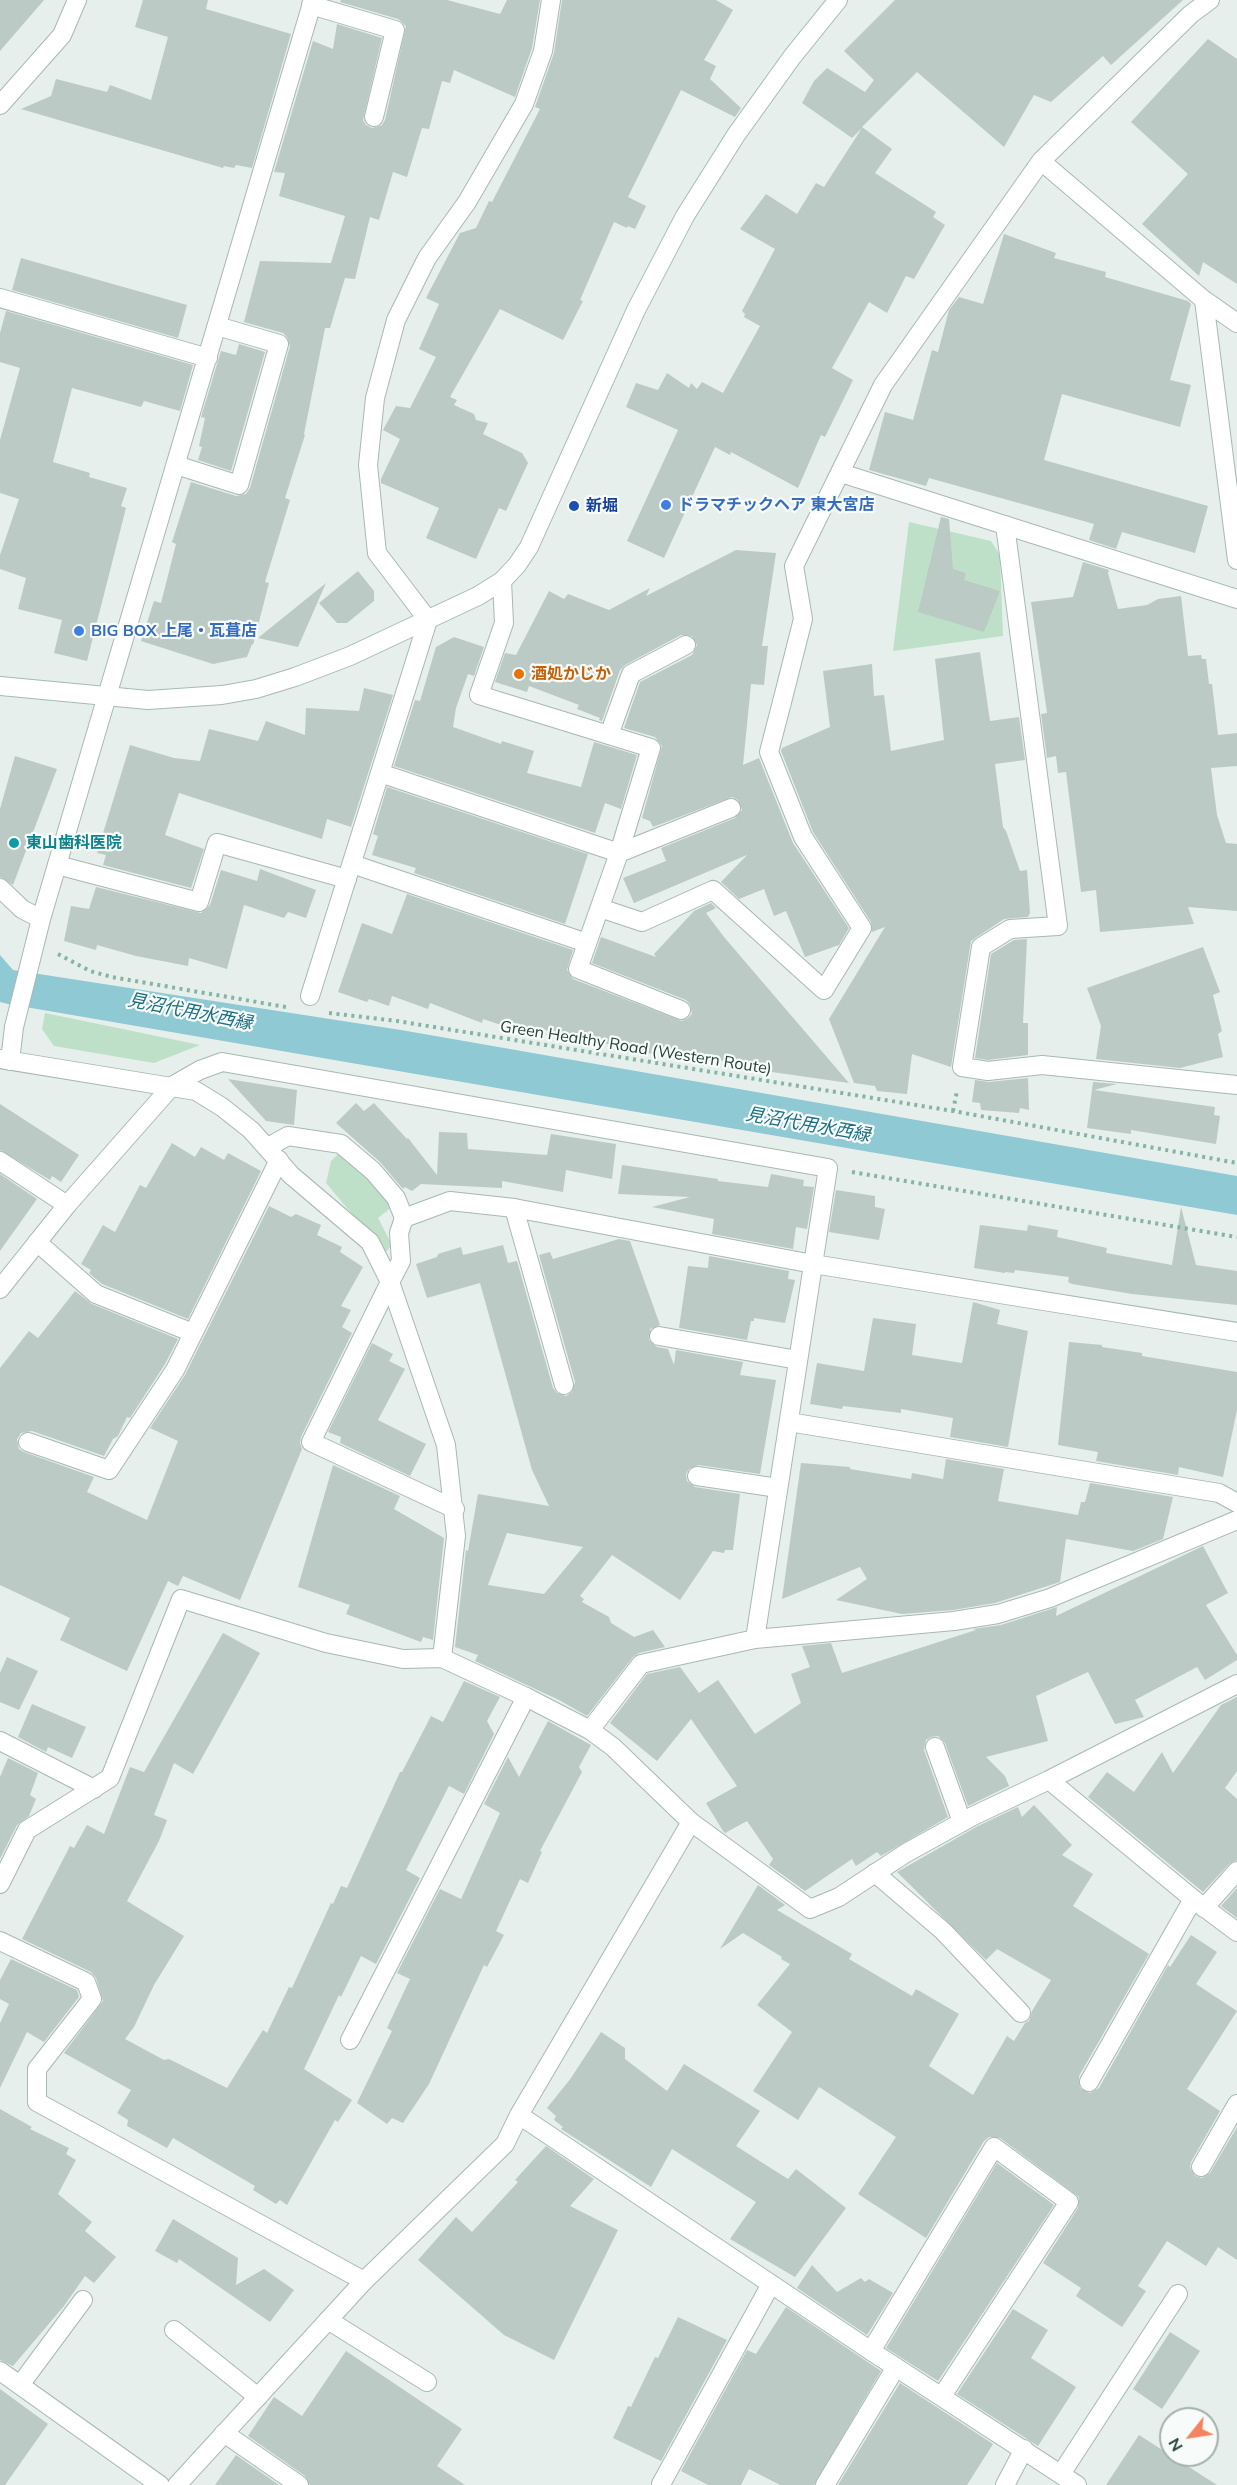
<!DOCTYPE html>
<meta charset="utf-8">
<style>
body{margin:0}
#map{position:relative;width:1237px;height:2485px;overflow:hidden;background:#e6efeb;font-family:Mulish,sans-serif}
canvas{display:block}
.north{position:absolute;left:1159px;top:2407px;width:60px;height:60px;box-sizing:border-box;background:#f7fbf9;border:2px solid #a3b1ad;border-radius:50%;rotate:240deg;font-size:16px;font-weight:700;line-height:24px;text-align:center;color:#24423a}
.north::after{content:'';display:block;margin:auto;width:21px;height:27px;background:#f4845f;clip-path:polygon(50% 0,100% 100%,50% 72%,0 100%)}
</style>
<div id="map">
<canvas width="1237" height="2485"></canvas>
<div class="north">N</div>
</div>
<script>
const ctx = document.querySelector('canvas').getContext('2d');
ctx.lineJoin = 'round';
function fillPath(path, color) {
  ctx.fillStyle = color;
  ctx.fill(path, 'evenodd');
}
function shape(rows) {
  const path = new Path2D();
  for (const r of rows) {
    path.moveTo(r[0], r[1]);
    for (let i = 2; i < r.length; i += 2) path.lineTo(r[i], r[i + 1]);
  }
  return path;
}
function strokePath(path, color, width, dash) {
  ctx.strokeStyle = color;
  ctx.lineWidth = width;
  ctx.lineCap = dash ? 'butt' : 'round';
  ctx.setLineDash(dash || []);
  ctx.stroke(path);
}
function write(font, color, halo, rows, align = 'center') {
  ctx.font = font + ' Mulish,"Noto Sans JP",sans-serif';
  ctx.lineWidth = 4.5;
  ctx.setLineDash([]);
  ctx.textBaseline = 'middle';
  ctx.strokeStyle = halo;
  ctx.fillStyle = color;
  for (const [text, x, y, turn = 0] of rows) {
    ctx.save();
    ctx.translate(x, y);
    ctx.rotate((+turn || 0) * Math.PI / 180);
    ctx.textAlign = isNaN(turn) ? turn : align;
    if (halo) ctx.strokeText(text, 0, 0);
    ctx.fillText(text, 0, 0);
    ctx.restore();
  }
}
fillPath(shape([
 [909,522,991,541,1000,555,1003,636,893,651],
 [45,1013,200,1045,154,1063,54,1046,42,1029],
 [342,1150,393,1206,378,1218,392,1245,385,1253,326,1183,331,1161]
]), '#bfe0c8');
fillPath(shape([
 [0,955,13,970,401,1030,1237,1176,1237,1215,8,1004,0,1002]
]), '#8ec9d4');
fillPath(shape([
 [0,0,44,0,0,51],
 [143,0,208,0,206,9,291,34,252,168,236,165,234,168,224,166,223,168,21,109,51,96,56,79,107,92,110,85,151,100,168,37,135,27],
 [341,0,447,0,500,14,507,0,540,0,532,48,515,97,454,70,450,83,442,81,429,129,422,128,407,177,393,172,379,220,370,217,355,279,345,278,330,328,325,328,304,434,305,435,285,498,290,500,265,582,269,583,253,645,252,644,247,657,213,664,141,641,154,601,161,603,176,544,172,542,191,482,236,496,246,494,250,488,290,346,287,337,283,333,244,322,260,261,331,263,345,216,279,196,285,173,274,172,313,41,333,49,337,24,382,38,363,120,366,125,372,128,382,125,385,120,406,26,398,19,340,2],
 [562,0,716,0,733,10,704,60,716,66,710,79,741,108,735,117,681,90,628,197,646,206,635,229,628,226,627,228,614,222,580,300,583,301,563,340,500,309,450,397,457,400,454,405,474,414,476,420,488,423,483,434,522,453,528,463,506,511,499,508,476,559,426,538,439,508,381,483,381,479,400,439,383,430,396,406,410,408,436,357,419,349,439,304,426,298,460,233,476,228,489,201,492,202,540,109,535,107,554,53],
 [895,0,1183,0,1111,65,1103,56,1051,102,1034,95,1004,147,917,72,862,127,892,149,875,173,936,212,933,217,945,225,914,279,906,276,887,313,869,302,832,368,853,380,825,437,821,435,798,488,731,452,730,455,715,447,664,558,627,541,678,430,626,407,636,383,658,390,667,373,689,388,691,383,697,389,702,382,723,393,760,326,744,317,745,314,742,311,775,249,740,229,766,194,797,214,816,183,824,187,862,128,852,138,802,103,814,81,827,68,865,92,874,80,844,51],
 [1208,39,1237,59,1237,284,1203,262,1199,276,1142,224,1188,174,1131,122],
 [1004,234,1056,253,1054,258,1106,272,1105,277,1188,301,1191,304,1170,380,1191,385,1180,427,1062,394,1044,460,1208,506,1195,553,1122,532,1116,549,1089,540,1094,524,929,478,926,486,869,470,885,412,913,420,932,350,938,352,949,310,959,297,983,304],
 [21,258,187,305,178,338,12,290],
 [6,311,193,365,180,411,144,401,141,407,72,388,53,462,90,473,89,477,127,488,121,506,126,508,87,661,54,653,62,620,18,609,26,578,0,569,0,555,19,499,0,493,0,440,20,368,0,362,0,333],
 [239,344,265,352,231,471,198,460,202,447,199,446,205,418,201,417,221,351,236,355],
 [941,517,949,519,953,569,966,573,964,580,1000,591,984,632,918,612],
 [736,550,776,553,762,646,768,646,764,685,751,684,743,765,759,758,793,843,849,928,839,945,805,957,786,911,774,916,764,889,739,899,721,882,747,855,634,903,623,878,666,861,661,848,735,818,742,810,738,800,732,797,653,827,650,821,642,818,662,746,655,737,624,728,640,682,692,655,697,645,692,636,681,635,625,665,620,670,602,721,599,720,600,718,577,709,579,705,529,686,527,692,495,682,505,653,516,655,549,591,564,599,568,594,609,610,650,588,646,596],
 [1083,562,1109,570,1108,573,1118,609,1147,605,1158,599,1181,596,1188,656,1201,655,1202,659,1206,659,1209,684,1212,684,1218,735,1237,733,1237,766,1211,768,1217,815,1226,843,1237,844,1237,911,1188,907,1194,924,1100,932,1096,890,1081,892,1066,772,1058,773,1056,756,1047,758,1041,714,1047,713,1031,602,1073,597],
 [358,571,374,591,374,601,347,623,337,623,319,603],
 [326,583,298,647,258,638],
 [454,637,484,647,474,676,468,674,456,708,453,727,501,744,502,741,534,751,527,773,581,787,594,742,637,755,621,809,605,803,595,833,394,766,415,700,420,701,436,647],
 [980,652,990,721,1019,717,1025,760,995,764,1003,827,1006,831,1020,871,1027,870,1030,913,1028,917,1004,919,971,941,951,1067,912,1054,907,1094,877,1091,875,1086,854,1083,829,1019,885,927,872,932,871,922,813,832,781,751,782,748,830,727,823,671,872,664,874,696,884,695,891,751,944,740,935,659],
 [364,688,393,695,351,827,327,819,322,839,179,793,165,835,204,849,191,888,103,865,106,855,97,853,130,745,174,758,200,761,209,729,258,741,266,721,305,735,306,708,359,711],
 [15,756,57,769,13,885,0,877,0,809],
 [387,787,588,854,565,924,414,873,416,868,372,855,378,836,373,834],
 [260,869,316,890,306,918,288,912,284,918,244,905,227,969,189,958,188,966,136,956,97,945,96,950,64,941,71,906,89,909,96,887,201,913,210,905,221,870,257,881],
 [407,894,573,950,567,970,573,979,682,1021,688,1018,692,1014,690,1004,686,1000,592,963,601,937,656,957,654,954,694,911,711,903,716,908,706,913,724,937,849,1083,758,1070,704,1056,702,1062,654,1048,652,1054,540,1029,539,1033,510,1024,507,1027,483,1019,482,1023,430,1003,428,1009,392,996,389,1006,369,999,367,1002,338,992,362,923,392,934],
 [1027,939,1023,1023,1028,1023,1028,1055,988,1060,975,1058,991,954,1014,940],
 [1203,947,1220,992,1213,995,1222,1031,1218,1034,1223,1057,1180,1068,1096,1059,1101,1026,1087,988],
 [1028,1078,1029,1110,1020,1108,1019,1113,981,1110,980,1103,972,1102,975,1080,989,1082],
 [228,1079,297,1090,294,1125,266,1121],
 [1093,1082,1117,1084,1094,1090,1215,1107,1214,1115,1220,1116,1216,1144,1131,1130,1131,1134,1087,1128],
 [356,1103,364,1111,374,1103,407,1139,408,1138,437,1175,439,1132,467,1133,468,1149,547,1155,551,1134,616,1144,612,1179,566,1170,563,1192,502,1181,502,1188,421,1184,412,1191,405,1187,403,1189,380,1162,336,1123],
 [0,1104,79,1155,61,1182,52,1176,50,1180,0,1150],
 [172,1143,195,1157,201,1147,224,1160,228,1153,261,1171,188,1319,102,1284,89,1273,91,1270,81,1264,103,1225,115,1232,140,1185,146,1188],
 [622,1165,718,1179,718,1181,768,1187,771,1174,804,1180,803,1186,814,1187,807,1229,796,1227,793,1249,712,1234,714,1219,652,1207,690,1197,618,1194],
 [0,1174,37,1199,0,1251],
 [836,1190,875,1196,875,1207,885,1209,879,1240,829,1232],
 [269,1206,291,1217,296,1214,321,1225,317,1235,342,1247,340,1252,363,1267,341,1306,351,1310,342,1327,352,1333,301,1437,300,1443,302,1449,240,1600,183,1576,178,1586,168,1581,127,1671,60,1640,70,1618,0,1585,0,1368,29,1331,38,1338,75,1291,92,1304,178,1339,165,1364,130,1418,127,1417,118,1436,113,1439,104,1456,32,1431,21,1433,17,1439,19,1449,24,1452,94,1477,87,1492,147,1520,178,1441,150,1428,185,1375],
 [1181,1207,1196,1265,1237,1271,1237,1305,1132,1294,1072,1284,1068,1282,1069,1277,1015,1270,1014,1273,1005,1272,1005,1273,974,1268,980,1225,1027,1231,1028,1225,1058,1230,1057,1237,1107,1248,1106,1253,1172,1265],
 [619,1239,630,1241,660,1325,650,1329,649,1340,657,1347,668,1349,674,1365,676,1350,743,1362,740,1375,776,1380,760,1474,698,1465,689,1469,686,1474,687,1481,695,1487,740,1494,733,1550,725,1550,724,1553,713,1551,680,1600,612,1555,580,1596,584,1599,582,1602,609,1617,611,1623,634,1637,653,1630,665,1647,639,1653,633,1657,587,1716,559,1700,475,1661,478,1655,455,1647,466,1550,468,1551,478,1494,549,1506,532,1470,480,1283,427,1298,416,1264,437,1257,438,1254,461,1247,463,1255,503,1245,508,1263,517,1261,553,1388,557,1393,566,1396,572,1392,575,1382,539,1255,550,1252,553,1259],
 [507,1533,583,1547,544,1594,488,1585],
 [709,1256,789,1271,788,1279,795,1280,785,1323,754,1318,754,1321,751,1321,747,1340,679,1328,688,1266,708,1268],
 [973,1302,1000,1310,997,1324,1028,1331,1008,1447,950,1437,953,1418,901,1409,901,1413,843,1406,842,1409,810,1404,817,1363,864,1371,873,1318,916,1324,912,1355,962,1363],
 [1069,1342,1102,1345,1102,1347,1142,1353,1142,1356,1237,1372,1237,1410,1223,1477,1179,1467,1178,1475,1096,1461,1098,1452,1058,1445],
 [372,1343,393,1354,389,1361,405,1369,378,1420,426,1444,410,1476,340,1443,341,1437,328,1432],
 [946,1459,1004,1469,998,1501,1078,1515,1081,1502,1085,1502,1090,1483,1173,1497,1163,1539,1133,1551,1066,1539,1060,1582,995,1603,953,1610,902,1614,836,1600,867,1579,860,1567,782,1599,801,1463,850,1467,850,1469,911,1479,912,1473,943,1479],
 [333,1465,400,1496,394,1509,444,1538,433,1640,423,1637,421,1642,346,1614,350,1605,298,1587],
 [1203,1546,1228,1593,1206,1605,1237,1655,1237,1660,1205,1680,1197,1667,1135,1700,1144,1717,1115,1724,1088,1672,1036,1696,1048,1741,986,1757,1005,1776,1009,1786,968,1806,945,1743,938,1736,931,1737,926,1740,924,1750,948,1817,881,1856,877,1852,856,1866,852,1859,805,1891,769,1865,773,1859,747,1821,725,1833,723,1831,706,1803,737,1786,691,1719,657,1761,610,1723,647,1674,680,1667,699,1693,718,1680,755,1734,801,1703,791,1674,810,1667,802,1646,831,1643,842,1673,976,1630,973,1629,1001,1625,1057,1607,1056,1616],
 [223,1633,260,1653,193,1774,174,1763,154,1815,167,1820,159,1841,127,1901,184,1936,154,1985,134,2027,125,2039,164,2060,169,2059,227,2088,263,2030,267,2033,289,1987,292,1988,331,1903,333,1904,341,1886,347,1888,400,1772,402,1772,431,1716,443,1722,464,1681,500,1697,487,1721,494,1734,464,1794,449,1786,406,1870,420,1878,376,1964,361,1956,341,1997,339,1995,304,2069,352,2100,338,2122,335,2120,287,2205,280,2200,276,2204,253,2190,255,2186,173,2138,167,2148,127,2126,128,2120,117,2113,131,2090,64,2053,103,2001,96,1978,91,1972,22,1939,70,1846,74,1848,87,1825,104,1834,130,1767,144,1772],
 [7,1657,38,1671,19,1710,0,1702,0,1673],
 [1237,1697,1237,1771,1225,1788,1237,1799,1237,1860,1229,1864,1203,1892,1088,1797,1107,1772,1134,1792,1162,1752,1173,1773,1221,1705],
 [32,1704,86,1727,72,1758,48,1747,46,1752,18,1737],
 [548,1721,591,1745,579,1767,582,1772,540,1851,542,1852,528,1883,520,1879,496,1931,504,1935,487,1967,484,1965,429,2084,403,2123,392,2118,387,2124,357,2103,392,2031,387,2028,410,1979,397,1973,440,1889,461,1899,500,1813,484,1804,508,1757,519,1777],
 [8,1758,38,1773,30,1795,36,1799,29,1816,17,1825,0,1859,0,1777],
 [1034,1805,1072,1845,1062,1855,1093,1874,1073,1906,1149,1954,1079,2076,1080,2088,1090,2093,1099,2088,1168,1965,1170,1967,1191,1935,1217,1952,1196,1984,1237,2011,1187,2089,1220,2111,1191,2162,1190,2168,1195,2176,1202,2178,1210,2173,1237,2127,1237,2260,1218,2247,1206,2266,1167,2241,1138,2286,1146,2291,1122,2327,1076,2296,1081,2288,1043,2263,1078,2208,1079,2197,1000,2138,989,2137,984,2141,926,2238,858,2194,896,2137,819,2087,798,2120,753,2091,792,2032,757,2005,790,1964,781,1959,782,1957,743,1933,720,1949,758,1885,785,1905,777,1910,852,1954,849,1959,912,1996,916,1989,959,2014,929,2066,973,2095,1007,2036,1014,2041,1025,2023,1029,2021,1032,2011,1051,1980,997,1949,986,1960,897,1872,978,1826,1018,1807,1022,1817],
 [1237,1888,1237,1918,1221,1906],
 [11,1959,77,1990,79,1997,44,2042,27,2032,0,2088,0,2023,9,2004,0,1999,0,1980],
 [601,2032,625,2048,625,2059,667,2091,684,2064,760,2111,736,2146,788,2179,796,2169,846,2208,795,2277,730,2239,756,2202,672,2149,651,2187,561,2129,563,2127,554,2120,556,2116,547,2108,571,2078],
 [0,2109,32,2127,30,2129,69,2148,66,2154,76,2160,58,2194,92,2222,85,2231,116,2257,94,2283,85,2276,64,2306,13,2366,0,2360],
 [546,2146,594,2179,570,2206,618,2230,554,2360,504,2335,418,2260,456,2217,472,2232,518,2182,515,2180],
 [997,2163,1054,2205,938,2381,886,2348],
 [173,2219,238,2258,236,2285,264,2269,294,2290,270,2322,179,2259,177,2263,155,2251],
 [812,2265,837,2292,861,2278,865,2282,869,2279,893,2293,867,2335,797,2288],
 [786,2307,881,2371,814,2485,780,2485,749,2469,741,2485,708,2485,681,2471,747,2350,756,2354],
 [1013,2309,1048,2330,1031,2358,1076,2387,1038,2446,957,2394],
 [678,2317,727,2340,661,2461,613,2438,628,2406,631,2407,655,2357,658,2358],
 [1170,2332,1200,2351,1162,2409,1133,2389],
 [346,2351,462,2429,437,2466,465,2485,310,2485,305,2476,248,2436,274,2397,302,2416],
 [900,2383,993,2444,967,2485,838,2485],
 [0,2389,48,2424,5,2485,0,2485],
 [1139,2435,1217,2485,1106,2485],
 [236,2455,279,2485,215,2485]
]), '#bbcac4');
const lane = shape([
 [311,5,395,30,374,117],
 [176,465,239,485,279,344,217,326],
 [1005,525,1058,926,1010,929,981,947,962,1067,988,1071,1042,1065,1237,1085],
 [502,581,504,623,479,695,651,748,619,853,578,969,681,1010],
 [609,735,631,674,686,645],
 [380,773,619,853,731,808],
 [352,864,587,943],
 [57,865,199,902,217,843,347,879],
 [600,908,642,922,713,890,824,990,862,928,803,837,769,752,782,702],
 [268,1147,288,1136,341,1144,373,1171,396,1198,404,1218],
 [0,1161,67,1205],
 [514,1208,564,1385],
 [37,1242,96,1294,193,1333],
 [390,1282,311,1442,455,1509],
 [659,1336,798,1360],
 [28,1442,109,1470,175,1370,279,1160],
 [697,1476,778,1488],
 [935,1747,962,1822],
 [875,1873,943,1931,1021,2013],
 [1204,1908,1237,1871],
 [350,2040,526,1697],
 [1089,2082,1193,1899],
 [1201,2167,1237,2104],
 [328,2320,427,2382],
 [174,2330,258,2397],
 [871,2351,994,2147,1069,2202,942,2396],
 [20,2385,83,2300],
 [224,2433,299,2485],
 [1061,2474,1178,2294]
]);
const street = shape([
 [0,105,62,35,77,0],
 [1041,161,1204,300,1237,323],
 [0,298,208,358],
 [1204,300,1237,560],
 [841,473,1237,599],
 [782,702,803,619,794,566,883,385,1041,161,1191,14,1210,0],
 [0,888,22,909,41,919],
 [310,996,428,620,377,553,368,465,375,398,396,320,427,258,467,202,524,104,543,51,551,0],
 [0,1059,196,1091,222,1107,251,1130,291,1175,370,1242,390,1282,446,1445,456,1536,442,1658,526,1697,590,1730,613,1747,691,1822,810,1909,839,1897,906,1853,973,1816,1049,1780,1237,1684],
 [10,1061,14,1027,41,919,313,0],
 [390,1282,401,1261,399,1233,404,1218,450,1201,514,1208,813,1264,1237,1332],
 [0,1289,67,1205,172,1086,200,1070,222,1062,828,1168,755,1639],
 [789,1422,1219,1493,1237,1503],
 [590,1730,641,1664,755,1639,954,1621,998,1614,1050,1598,1237,1520],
 [0,1741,94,1789],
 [1049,1780,1193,1899,1237,1932],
 [0,1884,27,1830,110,1778,181,1599,326,1643,403,1659,442,1658],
 [0,1941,86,1982,92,1999,37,2069,37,2102,364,2281],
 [519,2115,871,2351,1077,2485],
 [0,2371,160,2485],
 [661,2484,771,2284],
 [177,2485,364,2281,505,2144,519,2115,691,1822],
 [825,2485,896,2367],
 [1005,2485,1024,2449]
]);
const secondary = shape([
 [0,686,148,700,222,695,256,689,295,677,350,656,478,596,502,581,517,565,529,547,636,310,685,216,736,135,792,57,838,0]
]);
strokePath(lane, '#a8b8b2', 20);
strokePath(street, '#a8b8b2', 20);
strokePath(secondary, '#a4bbb3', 20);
strokePath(shape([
 [58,954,90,971,112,977,286,1007],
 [329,1013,397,1021,953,1111,1237,1163],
 [953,1111,957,1091],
 [852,1172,1237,1237]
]), '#86b3a5', 4, [3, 4.5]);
strokePath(lane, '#fff', 18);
strokePath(street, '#fff', 18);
strokePath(secondary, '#fff', 18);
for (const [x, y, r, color] of [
 [666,505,6,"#3f7fe0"],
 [574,506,6,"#1a4fb4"],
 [79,631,6,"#3f7fe0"],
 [519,674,6,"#e8710a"],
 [14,843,6,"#0f9aa8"]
]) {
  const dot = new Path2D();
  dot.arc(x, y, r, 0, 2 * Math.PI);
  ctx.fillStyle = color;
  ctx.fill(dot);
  strokePath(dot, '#f7fbf9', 2);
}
write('bold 16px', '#366cbe', '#f7fbf9', [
 ["ドラマチックヘア 東大宮店",678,505],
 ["BIG BOX 上尾・瓦葺店",91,631]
], 'left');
write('bold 16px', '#164399', '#f7fbf9', [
 ["新堀",586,506]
], 'left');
write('bold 16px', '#c56008', '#f7fbf9', [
 ["酒処かじか",531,674]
], 'left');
write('bold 16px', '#0d838f', '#f7fbf9', [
 ["東山歯科医院",26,843]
], 'left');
write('16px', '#24423a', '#f7fbf9', [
 ["Green Healthy Road (Western Route)",636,1048,9]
]);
write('italic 18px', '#1c6f80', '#f7fbf9', [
 ["見沼代用水西縁",190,1012,11],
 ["見沼代用水西緑",808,1125,10]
]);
</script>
